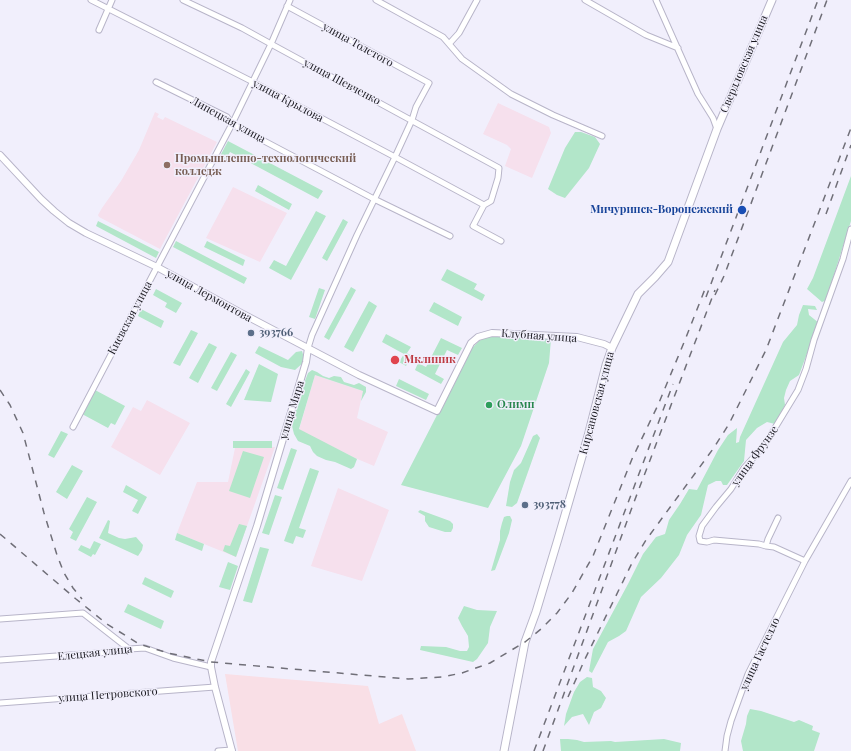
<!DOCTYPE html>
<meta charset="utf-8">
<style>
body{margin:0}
canvas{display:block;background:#f1effc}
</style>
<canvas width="851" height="751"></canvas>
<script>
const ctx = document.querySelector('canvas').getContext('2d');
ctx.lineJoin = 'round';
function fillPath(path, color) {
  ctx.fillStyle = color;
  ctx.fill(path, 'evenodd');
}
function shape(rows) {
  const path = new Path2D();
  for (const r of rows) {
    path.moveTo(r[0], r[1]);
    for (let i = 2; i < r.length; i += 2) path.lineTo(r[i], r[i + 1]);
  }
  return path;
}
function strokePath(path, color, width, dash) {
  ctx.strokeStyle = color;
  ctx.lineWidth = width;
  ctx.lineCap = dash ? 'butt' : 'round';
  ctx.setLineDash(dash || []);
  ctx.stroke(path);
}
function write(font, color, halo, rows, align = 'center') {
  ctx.font = font + ' "Playfair Display",serif';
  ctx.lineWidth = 3;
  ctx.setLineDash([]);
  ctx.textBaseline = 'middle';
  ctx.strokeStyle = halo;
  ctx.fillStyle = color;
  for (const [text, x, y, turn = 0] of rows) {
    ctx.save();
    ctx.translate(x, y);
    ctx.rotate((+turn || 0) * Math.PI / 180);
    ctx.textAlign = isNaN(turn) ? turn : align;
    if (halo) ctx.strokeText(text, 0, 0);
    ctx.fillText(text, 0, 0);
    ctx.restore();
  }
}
fillPath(shape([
 [498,103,549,127,551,133,532,178,505,166,511,149,507,145,483,134],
 [155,112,159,114,157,117,163,120,165,117,217,142,160,249,99,217,98,215,102,208,121,181,139,150],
 [233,187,287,213,260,262,206,238],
 [315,375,363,391,357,418,388,432,374,466,355,458,299,430],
 [147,400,190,423,160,475,111,447,133,407,141,411],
 [275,447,236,557,177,533,197,482,228,482,235,448],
 [338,488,389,510,362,581,311,566]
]), '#f6e0ed');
fillPath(shape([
 [225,674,368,686,379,724,402,714,416,751,238,751]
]), '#f9dfe6');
fillPath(shape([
 [575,132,581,132,595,137,600,144,589,168,565,198,557,195,548,189,565,148],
 [228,141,323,191,318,199,230,152,225,161,219,158],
 [851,176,851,221,828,294,827,300,822,302,807,289,813,278],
 [258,185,292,204,289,210,255,191],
 [316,211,326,216,291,280,269,268,274,260,286,266],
 [343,219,348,222,327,261,322,258],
 [98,221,159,252,156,258,96,226],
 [176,241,247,278,244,284,173,247],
 [207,241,245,260,243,266,204,247],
 [447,269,477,284,474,289,485,295,482,301,441,280],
 [351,287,356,290,329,340,324,337],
 [319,288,325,290,315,319,309,317],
 [156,289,182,303,176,313,165,307,167,303,153,295],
 [369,301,377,306,353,352,344,347],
 [434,302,462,317,458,326,429,311],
 [803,305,815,306,817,310,808,309,809,315,819,323,808,351,799,375,790,381,786,390,784,398,785,405,775,424,767,422,757,428,746,440,744,461,727,485,723,485,721,481,716,481,708,485,701,515,687,535,679,555,661,578,641,597,626,631,619,636,608,642,592,673,589,671,593,649,628,584,643,554,656,537,665,534,669,520,680,504,689,489,697,490,718,450,728,435,737,428,736,443,739,442,740,437,783,342,797,325,799,315],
 [141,309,164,321,161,328,138,316],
 [191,330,198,333,180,366,173,363],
 [386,334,411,347,407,353,412,356,406,366,399,362,404,354,382,342],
 [492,335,551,339,549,363,521,446,488,508,401,485,471,349,479,341,485,337],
 [441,338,462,348,458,355,447,350,435,374,444,379,441,384,415,370,418,363,426,367],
 [209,343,217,347,198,383,189,378],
 [259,346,288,360,296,352,302,351,305,361,295,370,281,367,255,353],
 [231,352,237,355,217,391,211,388],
 [259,364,278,374,271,402,244,400],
 [246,369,250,372,231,407,226,404],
 [312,370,317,372,323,376,329,378,334,376,341,377,344,382,354,385,359,383,366,387,366,392,361,401,363,391,315,375,299,429,357,459,354,467,351,469,335,462,326,460,317,456,313,452,310,446,298,441,294,434,292,426,295,407,308,373],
 [399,379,429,394,426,400,396,386],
 [95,390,125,406,115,425,111,423,108,428,82,414],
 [61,431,68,434,54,458,48,455],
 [537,434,540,438,517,503,512,507,506,506,510,482,514,470,521,463,533,436],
 [233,441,272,441,272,448,233,448],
 [291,448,297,450,283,490,277,488],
 [243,451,264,457,250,498,229,491],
 [72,465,83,471,67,499,56,492],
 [310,468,319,471,299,528,306,530,303,538,296,536,293,544,284,541],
 [126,485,147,497,138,514,132,511,138,500,123,492],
 [275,495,282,497,269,535,262,533],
 [87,497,97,502,76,541,70,538,73,532,69,529],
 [420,510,450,521,453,524,453,528,451,532,445,532,429,527,425,521,425,516,418,512],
 [507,516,510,516,512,520,509,533,495,570,491,571,500,540,500,531,502,523,504,517],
 [108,520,110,521,108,533,119,538,125,539,136,537,143,545,142,550,138,556,99,538],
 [239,524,247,526,236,557,223,551,225,545,230,546],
 [177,533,204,544,202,551,175,540],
 [94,541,101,544,95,555,93,554,91,557,78,550,81,545,90,549],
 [260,547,269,549,252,603,243,601],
 [228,562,238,566,230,590,219,587],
 [145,577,174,591,171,598,142,584],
 [128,604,164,621,161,629,124,612],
 [464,606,477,610,497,611,490,627,488,643,477,659,473,662,420,650,421,646,446,647,460,651,467,651,469,647,468,636,462,626,458,618],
 [587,677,592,678,593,687,601,691,606,698,601,708,594,712,589,725,583,714,572,717,564,726,566,714,574,692,580,682],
 [750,709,761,711,794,722,799,720,813,726,812,730,820,733,814,751,743,751,741,741,746,724,747,716],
 [560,739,568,739,577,740,584,742,611,741,615,742,664,739,681,743,680,751,561,751]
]), '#b2e6c9');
const minor = shape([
 [91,0,253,82,395,157,484,205],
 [183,0,242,28,271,44,499,168,498,178,491,201,484,205,473,226,501,241],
 [376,0,443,37,462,59,511,94,553,115,602,136],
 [585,0,646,35,678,48],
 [656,0,689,74,698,94,713,118,717,129],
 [287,6,429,83,416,107,412,120,395,157,357,235,312,335,308,348],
 [99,30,112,0],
 [449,44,459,33,477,0],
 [156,82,227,117,232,124,374,199,450,236],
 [73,427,232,124,271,44,290,0],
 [778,518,768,539,766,546,759,544,714,540,707,542,700,541,699,536,702,526,716,507,731,489,744,468,764,446,798,390,806,369,814,340,843,259,851,229],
 [766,546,774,547,805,561],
 [0,619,83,613,129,649],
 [0,660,99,653,129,649,145,648,173,658,211,667],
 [0,703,215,687],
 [218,751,232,750],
 [725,751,727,736,731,721,748,674,805,561,851,481]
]);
const tertiary = shape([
 [0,155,41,199,54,211,69,223,86,233,157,267,241,313,359,375,437,411,471,343,478,337,492,333,577,337,604,344,612,348],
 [232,751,215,687,211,667,211,662,257,526,306,362,308,348]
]);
const secondary = shape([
 [504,751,525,642,536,612,558,539,588,436,606,365,612,348,638,294,655,277,668,262,717,129,772,0]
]);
strokePath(minor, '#b8b5c9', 7);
strokePath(tertiary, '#b8b5c9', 8);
strokePath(secondary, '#b8b5c9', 9);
strokePath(minor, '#fff', 5);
strokePath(tertiary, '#fff', 6);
strokePath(secondary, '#fff', 7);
strokePath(shape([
 [826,214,851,145],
 [715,295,724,276,827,0],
 [706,297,818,0],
 [0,390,10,405,23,433,44,513,57,555,64,573,73,588,82,599],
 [0,534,76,599,107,624,139,644,168,653,211,662,408,679,442,677,462,673,490,663,525,642,541,629,557,613,572,593,593,556,632,459,658,405,685,340,705,289],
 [568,697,585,659,632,563,646,540,713,449,729,424,766,350,851,128],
 [534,751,673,384],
 [543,751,634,502,715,290]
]), '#706f78', 1.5, [7, 7]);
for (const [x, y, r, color] of [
 [167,165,4,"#8d6e63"],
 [742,210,5,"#1a4fb4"],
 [251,333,4,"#5c6f8a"],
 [395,360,5,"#e0444e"],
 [489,405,4,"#2e9e5b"],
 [525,505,4,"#5c6f8a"]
]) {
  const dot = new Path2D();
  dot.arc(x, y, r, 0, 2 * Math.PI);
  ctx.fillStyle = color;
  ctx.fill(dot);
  strokePath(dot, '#f1effc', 1.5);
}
write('11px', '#19181f', '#f1effc', [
 ["улица Толстого",358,45,29],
 ["Свердловская улица",744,64,-67],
 ["улица Шевченко",342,82,28],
 ["улица Крылова",288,101,28],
 ["Липецкая улица",228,120,29],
 ["улица Лермонтова",209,296,29],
 ["Киевская улица",130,318,-62],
 ["Клубная улица",539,336,4],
 ["Кирсановская улица",597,403,-75],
 ["улица Мира",292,410,-73],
 ["улица Фрунзе",755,456,-54],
 ["Елецкая улица",95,653,-6],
 ["улица Гастелло",760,654,-65],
 ["улица Петровского",108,695,-4]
]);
write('bold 11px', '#785e54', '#f1effc', [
 ["Промышленно-технологический",175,159],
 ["колледж",175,172]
], 'left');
write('bold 11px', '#164399', '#f1effc', [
 ["Мичуринск-Воронежский",733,210]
], 'right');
write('bold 11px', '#4e5e75', '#f1effc', [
 ["393766",259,333],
 ["393778",533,505]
], 'left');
write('bold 11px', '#be3a42', '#f1effc', [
 ["Мклиник",404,360]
], 'left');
write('bold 11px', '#27864d', '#f1effc', [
 ["Олимп",497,405]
], 'left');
</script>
